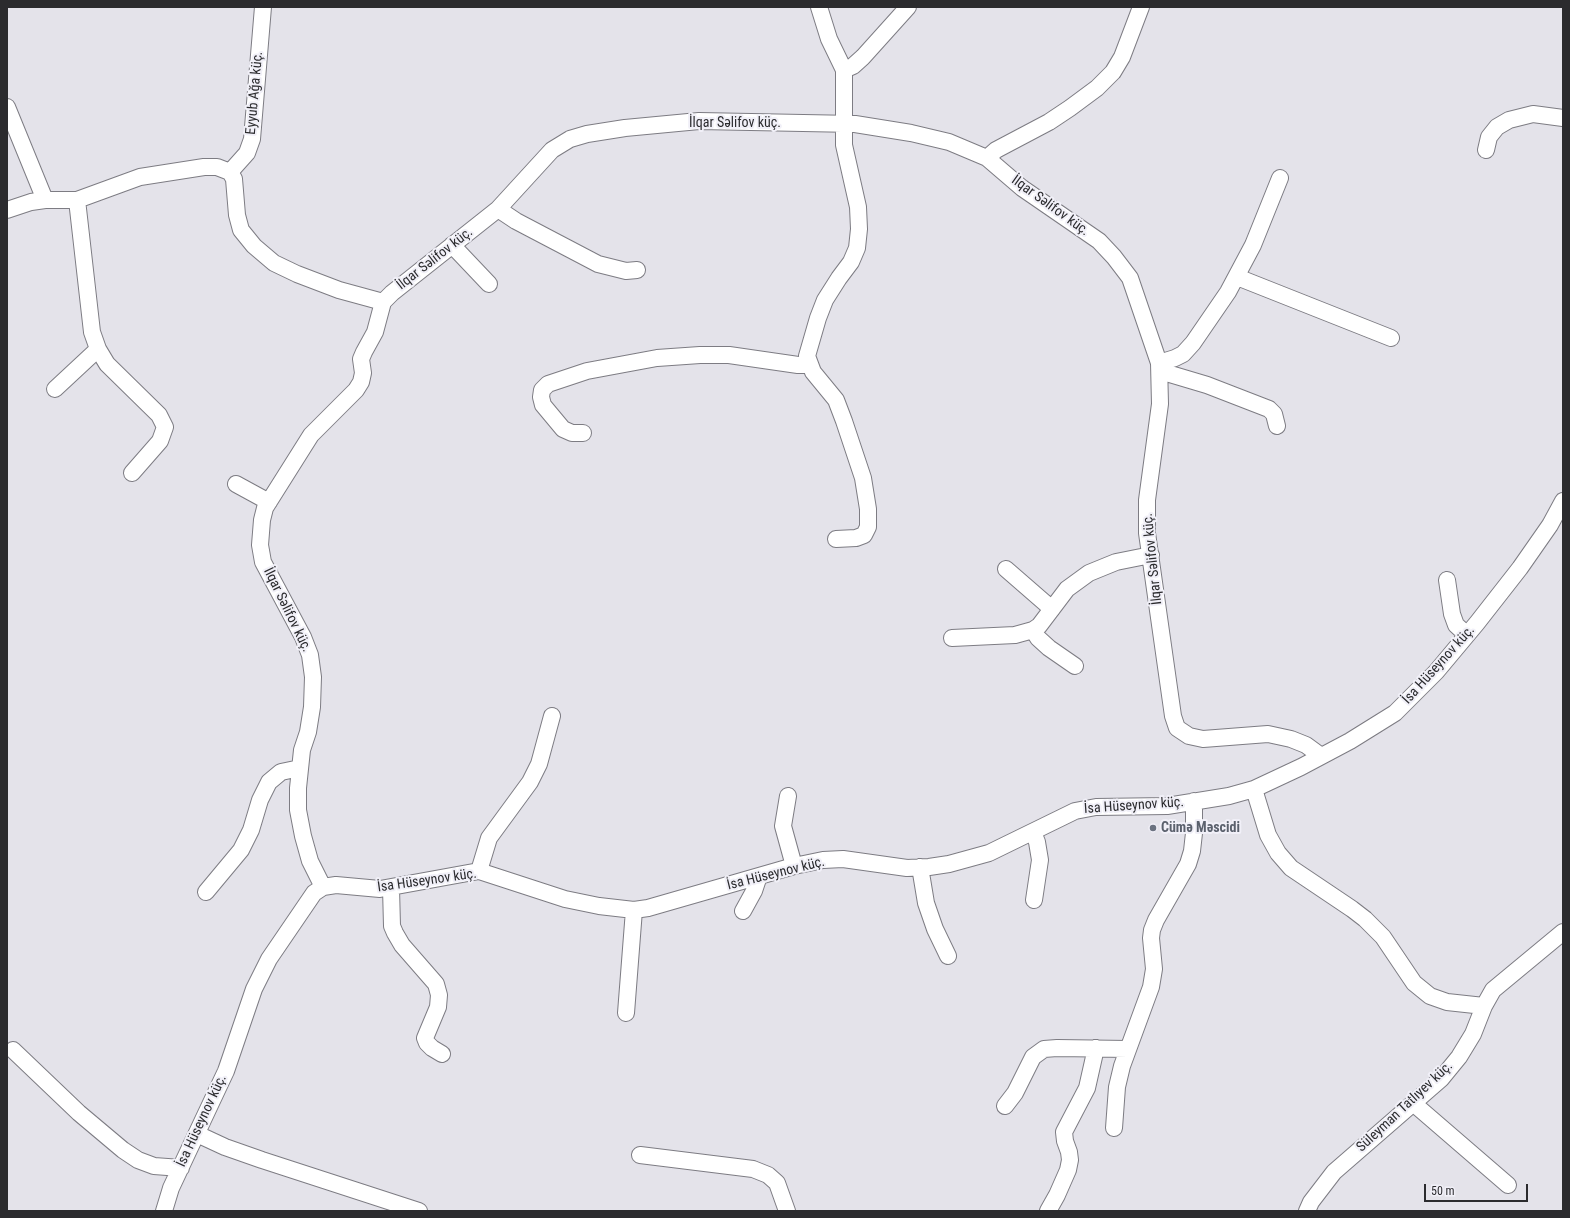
<!DOCTYPE html>
<meta charset="utf-8">
<style>
body{margin:0}
#map{position:relative;width:1570px;height:1218px;overflow:hidden;background:#e4e3ea;font-family:"Roboto Condensed",sans-serif}
canvas{display:block}
.frame{position:absolute;inset:0;border:8px solid #2b2b2e;pointer-events:none}
.scale{position:absolute;left:1424px;top:1184px;width:104px;height:18px;box-sizing:border-box;border:2px solid #2b2b2e;border-top:0;padding-left:5px;font-size:12px;line-height:14px;white-space:nowrap;color:#2b2b2e;-webkit-text-stroke:3px #f1f0f8;paint-order:stroke}
</style>
<div id="map">
<canvas width="1570" height="1218"></canvas>
<div class="frame"></div>
<div class="scale">50 m</div>
</div>
<script>
const ctx = document.querySelector('canvas').getContext('2d');
ctx.lineJoin = 'round';
function shape(rows) {
  const path = new Path2D();
  for (const r of rows) {
    path.moveTo(r[0], r[1]);
    for (let i = 2; i < r.length; i += 2) path.lineTo(r[i], r[i + 1]);
  }
  return path;
}
function strokePath(path, color, width, dash) {
  ctx.strokeStyle = color;
  ctx.lineWidth = width;
  ctx.lineCap = dash ? 'butt' : 'round';
  ctx.setLineDash(dash || []);
  ctx.stroke(path);
}
function write(font, color, halo, rows, align = 'center') {
  ctx.font = font + ' "Roboto Condensed",sans-serif';
  ctx.lineWidth = 4;
  ctx.setLineDash([]);
  ctx.textBaseline = 'middle';
  ctx.strokeStyle = halo;
  ctx.fillStyle = color;
  for (const [text, x, y, turn = 0] of rows) {
    ctx.save();
    ctx.translate(x, y);
    ctx.rotate((+turn || 0) * Math.PI / 180);
    ctx.textAlign = isNaN(turn) ? turn : align;
    if (halo) ctx.strokeText(text, 0, 0);
    ctx.fillText(text, 0, 0);
    ctx.restore();
  }
}
const minor = shape([
 [819,7,829,39,844,70,844,145,858,207,859,229,857,248,851,262,839,278,825,300,818,318,807,356,813,372,836,400,844,421,863,478,868,509,868,527,864,535,856,538,836,539],
 [844,70,853,66,863,57,908,7],
 [7,107,45,200],
 [1486,150,1489,137,1497,127,1509,120,1533,114,1563,118],
 [987,158,996,150,1049,122,1070,108,1097,88,1113,72,1122,57,1141,7],
 [230,172,247,153,252,139,263,7],
 [77,200,92,332,98,349,107,364,159,415,165,427,160,441,132,473],
 [498,209,516,221,598,264,626,271,637,270],
 [7,210,31,202,45,200,77,200,140,177,204,167,217,167,230,172,234,179,237,215,241,230,254,246,274,263,297,274,339,290,383,302],
 [452,245,489,284],
 [1237,277,1391,338],
 [1159,363,1175,358,1183,354,1193,343,1228,292,1253,245,1280,178],
 [1160,371,1207,385,1269,409,1274,414,1277,426],
 [55,389,98,349],
 [583,433,572,433,563,429,543,405,541,397,542,390,548,384,587,371,657,358,700,355,729,355,798,365,810,365],
 [236,484,269,502],
 [1006,569,1052,609],
 [1447,580,1452,614,1456,625,1467,635],
 [1033,630,1038,638,1049,648,1075,666],
 [952,638,1015,635,1033,630,1039,626,1067,589,1089,573,1116,562,1151,555],
 [1254,789,1268,835,1278,853,1291,868,1352,909,1365,919,1383,937,1414,983,1430,996,1447,1002,1484,1006],
 [788,796,783,826,794,866],
 [1033,832,1037,842,1040,860,1034,900],
 [920,867,926,903,935,929,948,956],
 [479,871,489,838,530,782,539,764,552,716],
 [323,887,310,861,303,836,298,810,298,788,302,750,308,732,312,707,313,677,310,655,303,637,263,562,260,545,262,520,265,508,311,435,356,390,361,382,363,373,361,359,364,352,375,332,383,302,392,293,498,209,552,150,570,139,587,134,625,128,699,121,855,124,911,133,949,142,987,158,1022,188,1099,241,1114,257,1130,278,1159,363,1160,404,1147,500,1147,533,1173,716,1177,728,1189,736,1203,739,1268,734,1291,739,1306,745,1321,756],
 [391,888,392,926,395,933,402,945,436,984,439,995,438,1007,425,1038,427,1043,432,1048,442,1054],
 [206,892,241,850,251,830,260,800,269,782,281,772,300,768],
 [743,911,754,891,759,876],
 [626,1013,634,910],
 [13,1050,79,1113,123,1150,138,1160,154,1166,181,1168],
 [1413,1103,1508,1185],
 [1005,1106,1015,1093,1033,1057,1044,1049,1057,1048,1128,1049],
 [1114,1128,1117,1087,1122,1066,1151,987,1154,969,1151,938,1152,930,1156,920,1188,864,1192,851,1194,833,1194,801],
 [197,1134,225,1147,262,1160,419,1211],
 [640,1155,753,1169,768,1175,777,1183,787,1211],
 [164,1211,171,1188,226,1071,254,989,269,959,314,893,323,887,336,885,380,889,479,871,565,899,599,906,634,910,648,908,794,866,823,860,843,859,907,868,929,867,949,864,989,853,1075,811,1096,807,1167,806,1229,796,1254,789,1301,767,1350,741,1395,713,1436,672,1477,623,1520,568,1550,525,1563,501],
 [1048,1211,1057,1195,1068,1170,1070,1160,1069,1152,1065,1141,1064,1132,1087,1088,1096,1048],
 [1307,1211,1311,1202,1334,1172,1441,1079,1459,1057,1473,1034,1484,1006,1493,990,1563,932]
]);
strokePath(minor, '#7d7c83', 18);
strokePath(minor, '#fff', 16);
for (const [x, y, r, color] of [
 [1153,828,4,"#6b7280"]
]) {
  const dot = new Path2D();
  dot.arc(x, y, r, 0, 2 * Math.PI);
  ctx.fillStyle = color;
  ctx.fill(dot);
  strokePath(dot, '#f1f0f8', 1.5);
}
write('14px', '#2b2b2e', '#f1f0f8', [
 ["Eyyub Ağa küç.",255,93,-85],
 ["İlqar Səlifov küç.",735,123],
 ["İlqar Səlifov küç.",1050,206,36],
 ["İlqar Səlifov küç.",435,259,-38],
 ["İlqar Səlifov küç.",1153,559,-96],
 ["İlqar Səlifov küç.",287,610,64],
 ["İsa Hüseynov küç.",1439,665,-48],
 ["İsa Hüseynov küç.",1134,806,-4],
 ["İsa Hüseynov küç.",776,874,-14],
 ["İsa Hüseynov küç.",427,881,-8],
 ["Süleyman Tatlıyev küç.",1405,1107,-43],
 ["İsa Hüseynov küç.",202,1121,-65]
]);
write('bold 14px', '#5b616d', '#f1f0f8', [
 ["Cümə Məscidi",1161,828]
], 'left');
</script>
